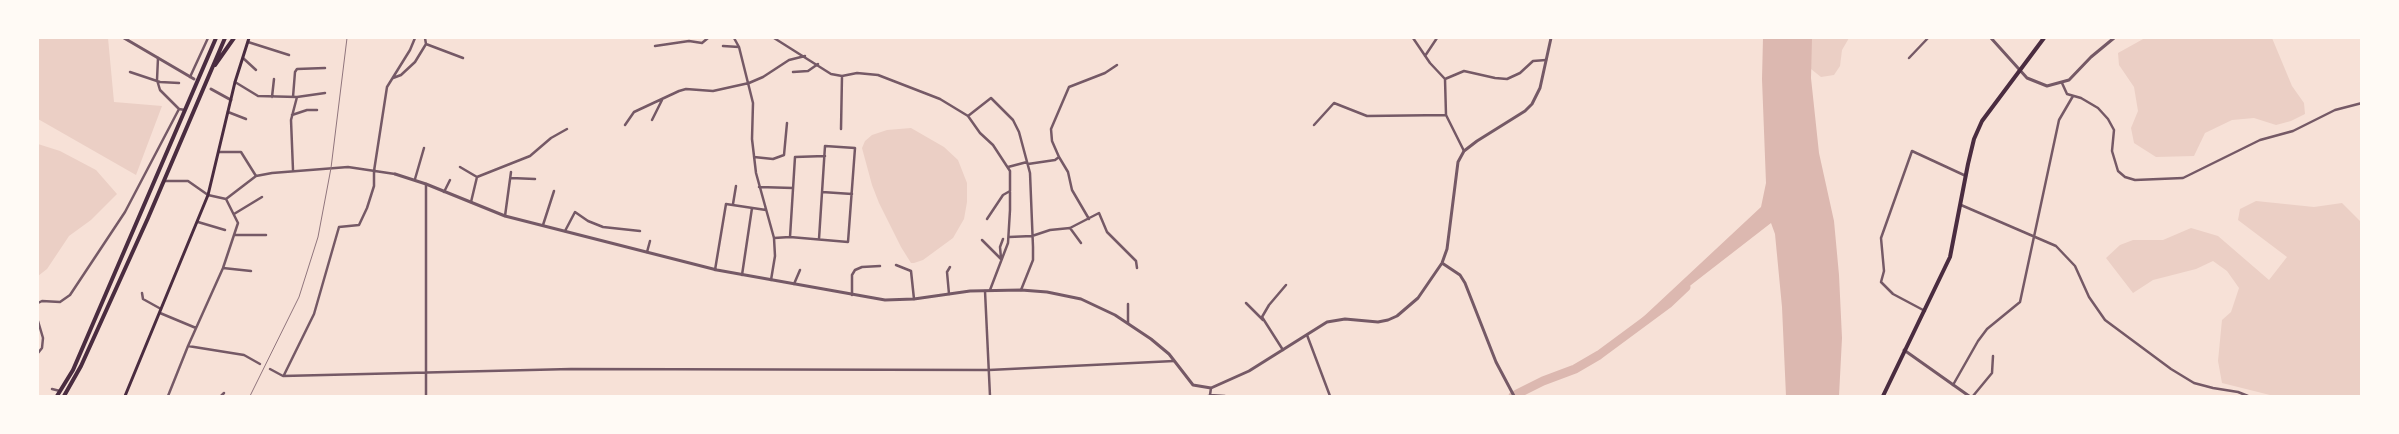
<!DOCTYPE html>
<style>
body{margin:0}
#map{position:relative;width:2399px;height:434px;overflow:hidden;background:#f7e1d7;font-family:Cabin,sans-serif}
canvas{display:block}
.frame{position:absolute;inset:0;border:39px solid #fffaf5;pointer-events:none}
</style>
<div id="map">
<canvas width="2399" height="434"></canvas>
<div class="frame"></div>
</div>
<script>
const ctx = document.querySelector('canvas').getContext('2d');
ctx.lineJoin = 'round';
function fillPath(path, color) {
  ctx.fillStyle = color;
  ctx.fill(path, 'evenodd');
}
function shape(rows) {
  const path = new Path2D();
  for (const r of rows) {
    path.moveTo(r[0], r[1]);
    for (let i = 2; i < r.length; i += 2) path.lineTo(r[i], r[i + 1]);
  }
  return path;
}
function strokePath(path, color, width, dash) {
  ctx.strokeStyle = color;
  ctx.lineWidth = width;
  ctx.lineCap = dash ? 'butt' : 'round';
  ctx.setLineDash(dash || []);
  ctx.stroke(path);
}
fillPath(shape([
 [38,38,108,38,114,102,162,106,136,175,38,119],
 [1811,38,1849,38,1842,50,1840,66,1834,75,1821,77,1811,69],
 [2145,38,2272,38,2292,86,2304,103,2305,114,2291,121,2276,125,2254,118,2232,120,2205,133,2194,156,2156,157,2134,143,2131,128,2138,111,2134,87,2119,65,2118,53],
 [911,128,944,147,958,160,967,183,967,202,964,219,953,238,923,260,914,263,911,263,901,247,879,203,872,185,862,148,865,141,872,135,887,130],
 [38,144,60,151,96,170,117,194,91,220,69,236,47,269,38,276],
 [2256,201,2314,207,2342,203,2361,222,2361,396,2274,396,2222,383,2218,361,2222,320,2231,312,2239,288,2227,271,2213,261,2196,269,2153,280,2133,293,2106,258,2120,245,2133,240,2163,240,2191,228,2218,236,2269,280,2287,257,2238,220,2240,209]
]), '#ebcfc5');
fillPath(shape([
 [1763,38,1812,38,1811,78,1819,153,1834,221,1839,275,1842,338,1839,396,1786,396,1782,307,1775,234,1771,223,1611,347,1761,207,1766,183,1762,79]
]), '#dcb8b0');
strokePath(shape([
 [1513,396,1543,381,1575,369,1599,355,1668,304,1686,287]
]), '#dcb8b0', 9);
strokePath(shape([
 [734,38,739,47,753,103,752,139,756,173,774,238,775,256,771,280],
 [774,38,831,74,842,76,857,73,878,75,940,99,968,116,980,133,993,145,1010,171,1010,210,1008,243,990,290],
 [1413,38,1430,63,1445,79,1446,115,1464,151],
 [248,42,289,55],
 [426,44,463,58],
 [655,46,689,41,702,43,708,38],
 [723,46,739,47],
 [1425,56,1437,38],
 [158,58,157,80,160,90,179,109,185,110],
 [243,58,256,70],
 [1909,58,1928,38],
 [130,72,160,82,179,83],
 [793,72,808,71,818,64],
 [190,77,208,38],
 [393,78,401,75,415,62,426,44,425,38],
 [1445,79,1464,71,1495,78,1507,79,1520,73,1533,61,1546,60],
 [235,82,258,96,297,97],
 [2062,83,2067,94,2081,98,2098,108,2108,119,2114,130,2112,151,2118,171,2125,177,2135,180,2183,178,2260,140,2293,131,2335,110,2362,103],
 [272,97,274,79],
 [293,97,295,72,297,69,325,68],
 [228,112,246,119],
 [292,115,307,110,317,110],
 [968,116,991,98,1013,120,1019,132,1030,173,1033,247,1033,260,1021,290],
 [652,120,662,100],
 [625,125,634,112,679,91,686,89,713,91,749,83,763,77,789,60,805,56],
 [1314,125,1334,103,1367,116,1446,115],
 [841,129,842,76],
 [219,152,241,152,256,176],
 [754,157,773,159,784,155,787,123],
 [1059,157,1068,172,1072,190,1089,219],
 [1028,164,1055,160,1059,157,1052,141,1051,129,1069,87,1105,73,1117,65],
 [460,167,477,177,471,202],
 [1008,167,1027,162],
 [293,170,291,120,297,97,325,93],
 [477,177,530,156,551,138,567,129],
 [511,178,535,179],
 [415,179,424,148],
 [164,181,188,181,208,195,226,199,256,176,272,173,348,167,395,174],
 [759,187,793,188],
 [444,192,450,180],
 [822,192,852,194],
 [733,204,736,186],
 [1961,205,2056,246,2075,266,2089,297,2105,320,2171,369,2194,383,2213,388,2238,392,2248,396],
 [234,214,262,197],
 [505,216,511,172],
 [987,219,1003,195,1010,191],
 [198,222,225,230],
 [543,225,554,191],
 [1070,228,1081,243],
 [565,231,575,212,588,221,603,227,640,231],
 [234,235,266,235],
 [790,237,795,157,825,156],
 [1009,237,1032,236,1050,230,1070,228,1099,213,1107,232,1136,261,1137,268],
 [774,238,790,237,848,242,855,148,825,146,819,239],
 [982,240,1001,259],
 [647,252,650,241],
 [1001,258,1000,247,1003,239],
 [896,265,911,271,914,299],
 [223,268,251,271],
 [715,270,726,204,766,210],
 [742,275,752,208],
 [794,284,800,270],
 [985,291,990,396],
 [142,293,143,299,161,309],
 [949,294,947,272,950,267],
 [852,295,852,275,855,270,862,267,880,266],
 [38,303,42,301,60,302,70,295,125,212,179,109],
 [1246,303,1263,320],
 [1925,311,1893,294,1881,282,1884,271,1881,238,1912,151,1966,176],
 [160,313,196,328],
 [38,321,43,338,42,348,38,353],
 [1128,323,1128,304],
 [1307,335,1330,396],
 [188,346,244,355,260,364],
 [1283,350,1262,317,1269,305,1286,285],
 [270,369,283,376,571,369,989,370,1174,361],
 [284,375,314,314,339,227,359,225,367,208,374,186,374,171,387,87,410,50,415,38],
 [1953,385,1978,341,1987,329,2020,302,2059,120,2073,96],
 [52,389,60,391],
 [1210,395,1225,396],
 [168,396,188,346,223,268,238,223,226,199],
 [221,396,224,393],
 [426,396,426,184],
 [1208,396,1210,395,1211,388],
 [1973,396,1992,373,1993,356]
]), '#755966', 2.5);
strokePath(shape([
 [124,38,194,79],
 [1991,38,2027,78,2047,86,2069,80,2091,57,2114,38],
 [211,89,231,100],
 [395,174,426,184,505,216,717,270,885,300,914,299,970,291,1021,290,1047,292,1081,299,1115,315,1151,339,1169,354,1193,385,1211,388,1249,371,1327,322,1345,319,1378,322,1388,320,1397,316,1418,298,1442,263,1447,249,1458,162,1464,151,1477,141,1525,111,1532,104,1540,88,1551,38],
 [1442,263,1460,275,1465,283,1496,362,1514,396],
 [1904,350,1969,396]
]), '#755966', 3);
strokePath(shape([
 [125,396,208,195,235,82,249,38]
]), '#4a2c40', 3);
strokePath(shape([
 [1883,396,1950,257,1968,164,1974,139,1982,121,2044,38]
]), '#4a2c40', 4);
strokePath(shape([
 [215,65,234,38],
 [57,396,73,370,216,38],
 [64,396,81,366,148,218,225,38]
]), '#4a2c40', 4);
strokePath(shape([
 [250,396,299,297,318,237,331,168,347,38]
]), '#8f747c', 1);
</script>
